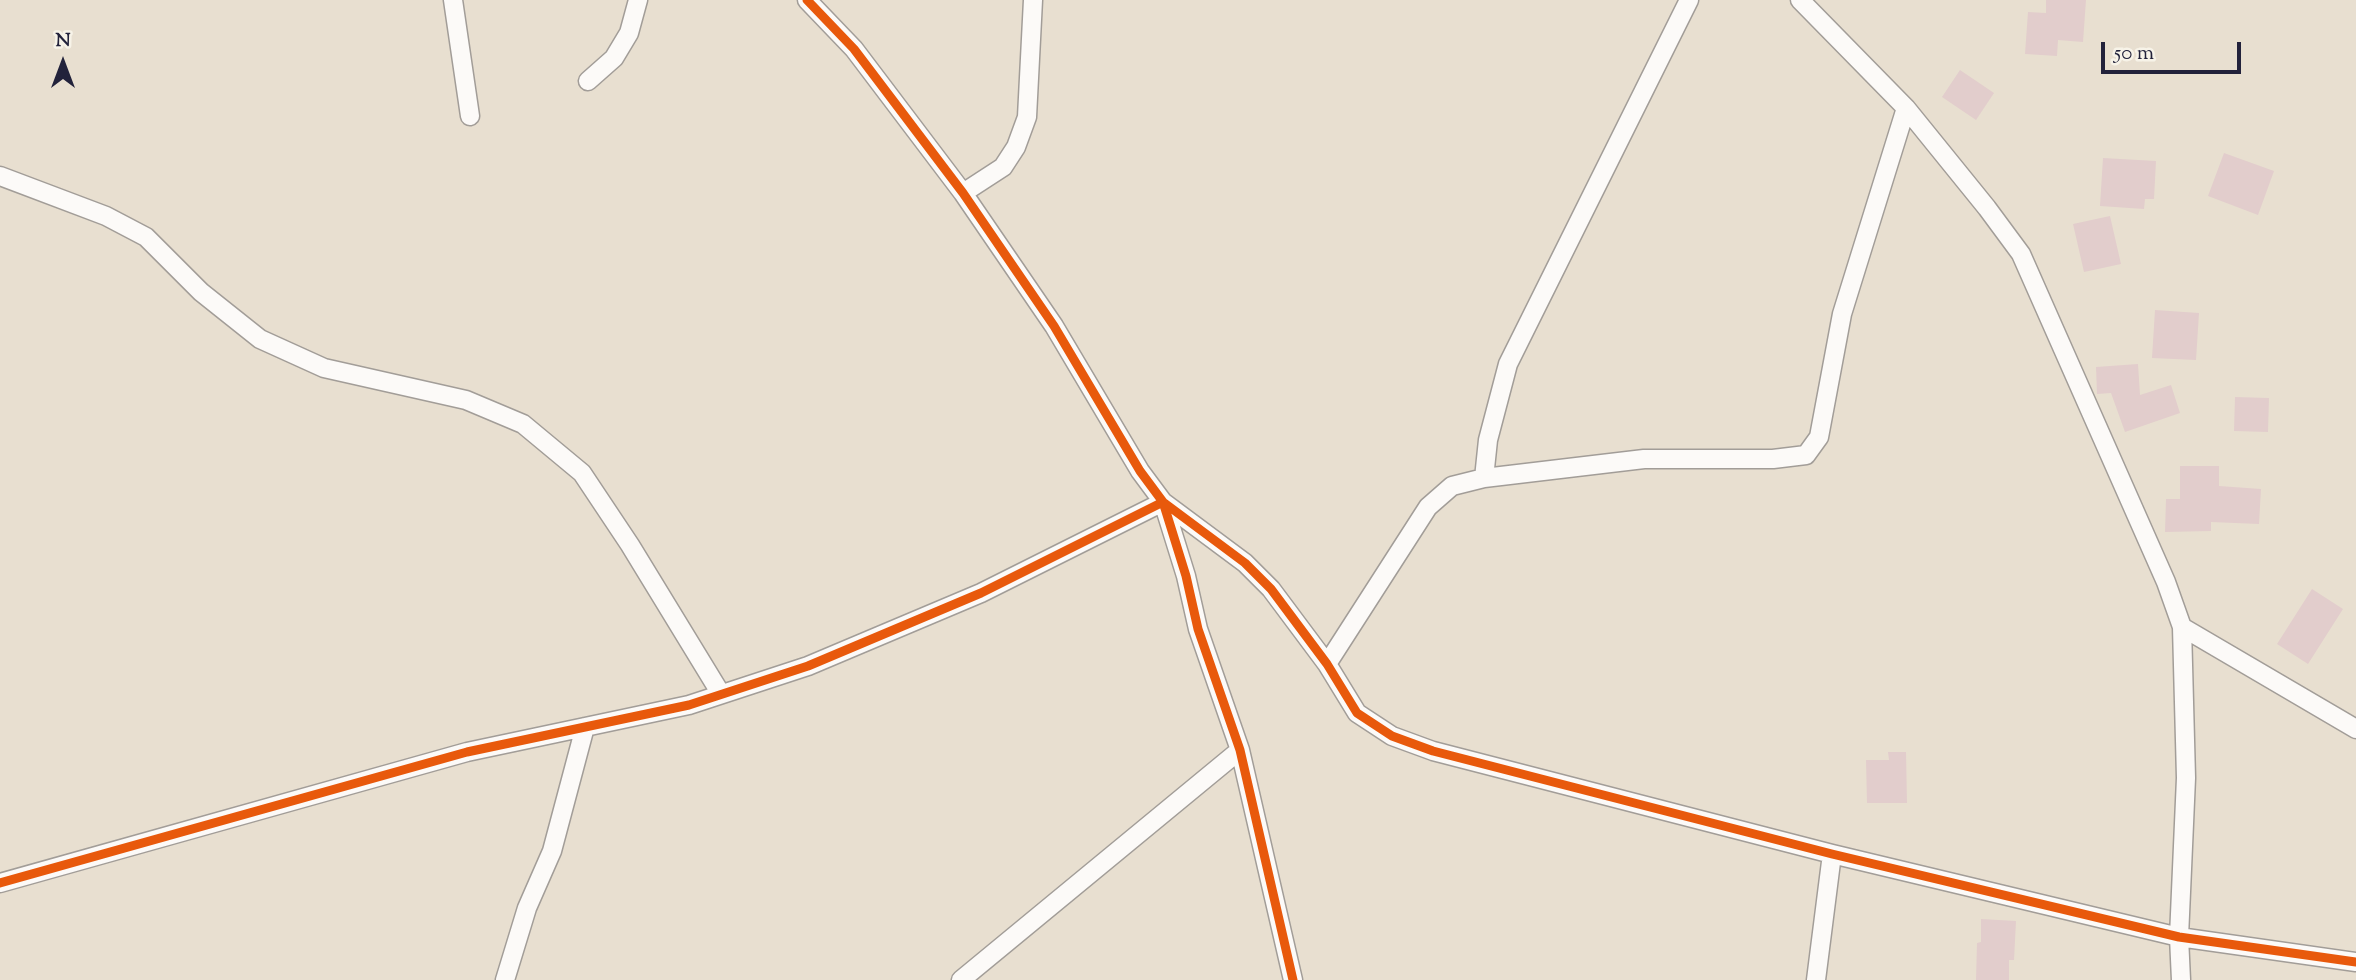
<!DOCTYPE html>
<style>
body{margin:0}
#map{position:relative;width:2356px;height:980px;overflow:hidden;background:#e8dfd0;font-family:"Sorts Mill Goudy",serif}
canvas{display:block}
.north{position:absolute;left:28px;top:28px;width:70px;height:70px;-webkit-text-stroke:5px #f7f3e8;paint-order:stroke;rotate:0deg;font-size:19px;font-weight:700;line-height:28px;text-align:center;color:#22223b}
.north::after{content:'';display:block;margin:auto;width:24px;height:32px;background:#22223b;clip-path:polygon(50% 0,100% 100%,50% 72%,0 100%)}
.scale{position:absolute;left:2101px;top:42px;width:140px;height:32px;box-sizing:border-box;border:4px solid #22223b;border-top:0;padding-left:9px;font-size:21px;line-height:24px;white-space:nowrap;color:#22223b;-webkit-text-stroke:5px #f7f3e8;paint-order:stroke}
</style>
<div id="map">
<canvas width="2356" height="980"></canvas>
<div class="north">N</div>
<div class="scale">50 m</div>
</div>
<script>
const ctx = document.querySelector('canvas').getContext('2d');
ctx.lineJoin = 'round';
function fillPath(path, color) {
  ctx.fillStyle = color;
  ctx.fill(path, 'evenodd');
}
function shape(rows) {
  const path = new Path2D();
  for (const r of rows) {
    path.moveTo(r[0], r[1]);
    for (let i = 2; i < r.length; i += 2) path.lineTo(r[i], r[i + 1]);
  }
  return path;
}
function strokePath(path, color, width, dash) {
  ctx.strokeStyle = color;
  ctx.lineWidth = width;
  ctx.lineCap = dash ? 'butt' : 'round';
  ctx.setLineDash(dash || []);
  ctx.stroke(path);
}
fillPath(shape([
 [2046,0,2086,0,2083,42,2058,40,2057,56,2025,54,2028,12,2046,13],
 [1960,70,1994,93,1976,120,1942,97],
 [2224,153,2274,171,2258,215,2208,196],
 [2103,158,2156,161,2154,199,2145,199,2144,209,2100,206],
 [2110,216,2121,264,2084,272,2073,224],
 [2155,310,2199,313,2196,360,2152,358],
 [2138,364,2140,395,2171,385,2180,413,2125,432,2111,393,2097,394,2096,367],
 [2235,397,2269,398,2268,432,2234,431],
 [2180,466,2219,466,2219,486,2261,489,2259,524,2211,522,2211,531,2165,532,2166,499,2180,499],
 [2312,589,2343,609,2308,664,2277,644],
 [1888,752,1906,752,1907,803,1867,803,1866,760,1889,760],
 [1981,919,2016,921,2014,960,2009,960,2009,980,1976,980,1977,943,1981,942]
]), '#e2cdcc');
const minor = shape([
 [453,0,470,116],
 [807,0,854,49,963,193,1054,326,1140,471,1163,502,1245,563,1271,589,1327,664,1357,713,1392,736,1433,751,1832,854,2179,937,2356,962],
 [1800,0,1906,108,1987,208,2021,254,2166,582,2182,627,2186,778,2179,937,2181,980],
 [588,81,614,58,629,33,638,0],
 [0,176,106,216,146,237,201,292,260,339,324,368,466,400,523,424,582,473,630,545,721,694],
 [963,193,1003,167,1016,147,1027,117,1033,0],
 [1484,478,1488,440,1508,364,1689,0],
 [2182,627,2356,729],
 [1327,664,1428,507,1452,486,1484,478,1644,459,1773,459,1806,455,1819,437,1842,314,1906,108],
 [0,883,467,752,689,705,808,666,981,593,1163,502,1186,576,1198,629,1240,750,1293,980],
 [505,980,527,908,552,851,585,727],
 [961,980,1240,750],
 [1816,980,1832,854]
]);
strokePath(minor, '#a29d98', 21);
strokePath(minor, '#fcfaf8', 18);
strokePath(shape([
 [807,0,854,49,963,193,1054,326,1140,471,1163,502,1245,563,1271,589,1327,664,1357,713,1392,736,1433,751,1832,854,2179,937,2356,962],
 [0,883,467,752,689,705,808,666,981,593,1163,502,1186,576,1198,629,1240,750,1293,980]
]), '#e8590c', 9);
</script>
